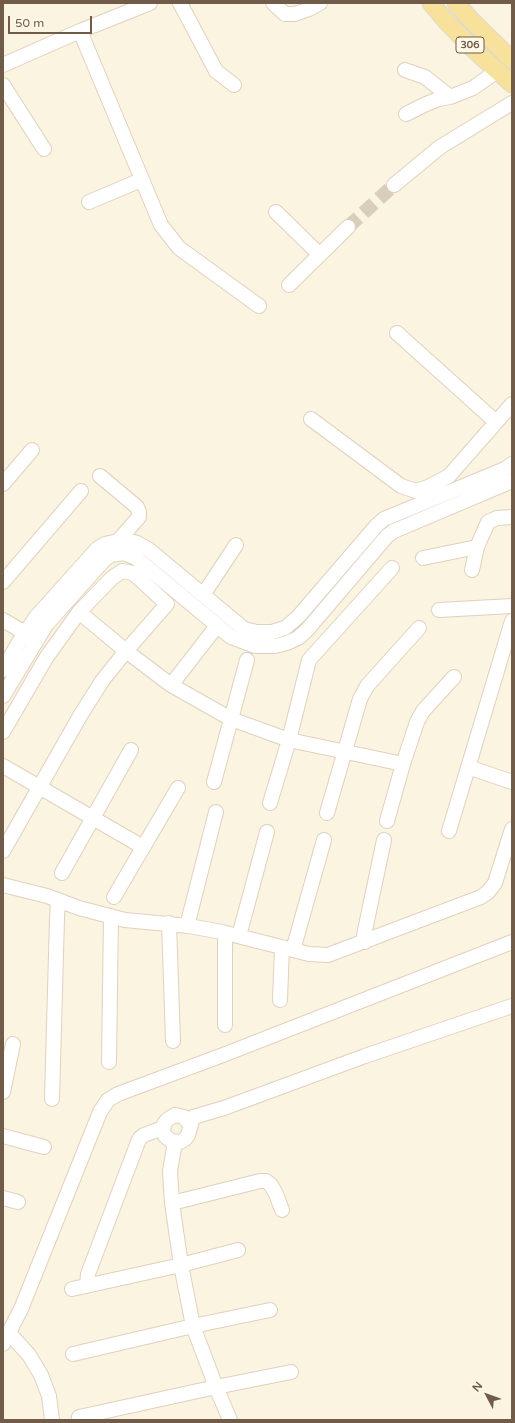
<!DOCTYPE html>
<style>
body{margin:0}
#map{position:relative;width:515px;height:1423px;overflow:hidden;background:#fbf4e1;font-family:"Varela Round",sans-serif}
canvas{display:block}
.frame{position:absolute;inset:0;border:4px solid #715c49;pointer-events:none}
.north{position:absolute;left:467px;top:1375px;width:40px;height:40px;-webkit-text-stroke:3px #fef8e7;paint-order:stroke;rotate:311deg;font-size:11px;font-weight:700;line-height:16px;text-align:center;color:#715c49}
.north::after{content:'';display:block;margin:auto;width:14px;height:18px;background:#715c49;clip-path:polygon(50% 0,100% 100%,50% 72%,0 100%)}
.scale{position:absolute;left:8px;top:16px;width:84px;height:18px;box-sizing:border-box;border:2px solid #715c49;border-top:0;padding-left:5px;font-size:12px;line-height:14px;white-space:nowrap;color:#715c49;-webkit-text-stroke:3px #fef8e7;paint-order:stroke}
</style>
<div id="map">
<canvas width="515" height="1423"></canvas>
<div class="frame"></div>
<div class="north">N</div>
<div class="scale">50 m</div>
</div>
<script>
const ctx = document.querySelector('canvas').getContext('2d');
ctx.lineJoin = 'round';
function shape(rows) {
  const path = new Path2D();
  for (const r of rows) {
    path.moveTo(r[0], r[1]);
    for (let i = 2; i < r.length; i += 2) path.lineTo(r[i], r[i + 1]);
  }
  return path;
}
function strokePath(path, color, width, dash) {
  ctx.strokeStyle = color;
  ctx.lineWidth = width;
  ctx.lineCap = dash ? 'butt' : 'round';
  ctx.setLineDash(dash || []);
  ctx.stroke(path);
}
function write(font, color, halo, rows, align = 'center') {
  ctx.font = font + ' "Varela Round",sans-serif';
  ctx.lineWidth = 3;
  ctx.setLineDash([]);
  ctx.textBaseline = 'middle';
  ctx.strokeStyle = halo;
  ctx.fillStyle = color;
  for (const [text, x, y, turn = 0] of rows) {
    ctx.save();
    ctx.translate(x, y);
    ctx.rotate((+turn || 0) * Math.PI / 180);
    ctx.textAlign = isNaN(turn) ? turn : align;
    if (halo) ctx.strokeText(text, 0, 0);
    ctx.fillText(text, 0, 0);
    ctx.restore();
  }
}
strokePath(shape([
 [348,227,394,185]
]), '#d8cebb', 14, [14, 7]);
const minor = shape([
 [180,3,216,71,234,85],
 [273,3,285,14,295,14,309,9,320,3],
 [80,31,161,225,179,248,259,306],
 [3,65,80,31,150,3],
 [405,70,425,77,450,97],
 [3,85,44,149],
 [406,114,426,104,439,99,450,97,473,88,497,71],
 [394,185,440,147,512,103],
 [89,202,141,180],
 [276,212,320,255],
 [289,285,348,227],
 [397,333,496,422],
 [311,419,401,486,416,491,428,487,449,476,512,404],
 [100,476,137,507,139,512,139,517,118,541],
 [3,484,32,450],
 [423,558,477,547],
 [472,570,477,547,488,522,497,518,512,517],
 [3,582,81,491],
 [203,595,236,545],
 [439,610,512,606],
 [79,612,126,651,171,685,231,719,289,740,403,764],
 [3,620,25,633],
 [3,670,19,642,36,617,97,549,105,544,118,541,126,540,137,543,148,549,244,629,257,632,272,632,285,628,298,617,377,525,384,519,505,469,512,464],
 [171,685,217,626],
 [3,696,46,625,104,560,111,555,124,553,136,558,231,637,255,646,275,646,287,643,298,638,307,630,387,536,394,531,512,481],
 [3,732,46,658,79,612,112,578,122,571,133,573,167,604,126,651,102,681,80,716,3,851],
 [3,766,143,847],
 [468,767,512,782],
 [214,782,247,660],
 [270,803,289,740,309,660,392,568],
 [327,813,360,699,367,686,419,628],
 [387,821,403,764,417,722,423,711,454,677],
 [449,831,512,621],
 [62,873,131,750],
 [3,885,47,896,79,908,125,920,189,926,222,932,309,954,328,955,481,897,488,892,495,883,512,829],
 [114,897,178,788],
 [169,923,173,1041],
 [187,926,216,812],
 [239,936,267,832],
 [365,942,364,935,384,840],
 [293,950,324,840],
 [280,1000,282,947],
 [225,1025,225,933],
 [109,1062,111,916],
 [3,1092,13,1044],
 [52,1099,57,918,58,900],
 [175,1115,184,1117,187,1121,193,1117,188,1135,185,1139,180,1142,171,1141,165,1136,163,1132,164,1124,167,1120,175,1115],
 [193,1117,224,1108,365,1056,512,1006],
 [3,1136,44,1147],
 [175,1142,170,1171,172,1203,181,1265,193,1326,216,1387,230,1420],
 [3,1198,18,1202],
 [172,1203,260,1181,266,1181,271,1185,276,1194,282,1210],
 [87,1286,88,1274,138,1142,140,1138,144,1135,163,1128],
 [72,1289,181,1265,238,1250],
 [9,1333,29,1355,41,1375,49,1396,52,1420],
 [3,1344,21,1309,100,1112,108,1100,118,1094,223,1055,512,942],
 [73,1354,193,1326,270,1310],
 [79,1417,216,1387,291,1372]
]);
const major = shape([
 [431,3,446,21,471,47,512,84],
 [456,3,471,20,512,60]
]);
strokePath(minor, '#dfd1be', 16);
strokePath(major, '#ddd8d3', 19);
strokePath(minor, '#fff', 14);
strokePath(major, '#f8e19b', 17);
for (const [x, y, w] of [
 [470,45,28]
]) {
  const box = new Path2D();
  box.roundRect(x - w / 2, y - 8, w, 16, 3);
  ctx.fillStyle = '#fef8e7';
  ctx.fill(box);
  strokePath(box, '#715c49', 1);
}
write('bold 10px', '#715c49', null, [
 ["306",470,45]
]);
</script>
